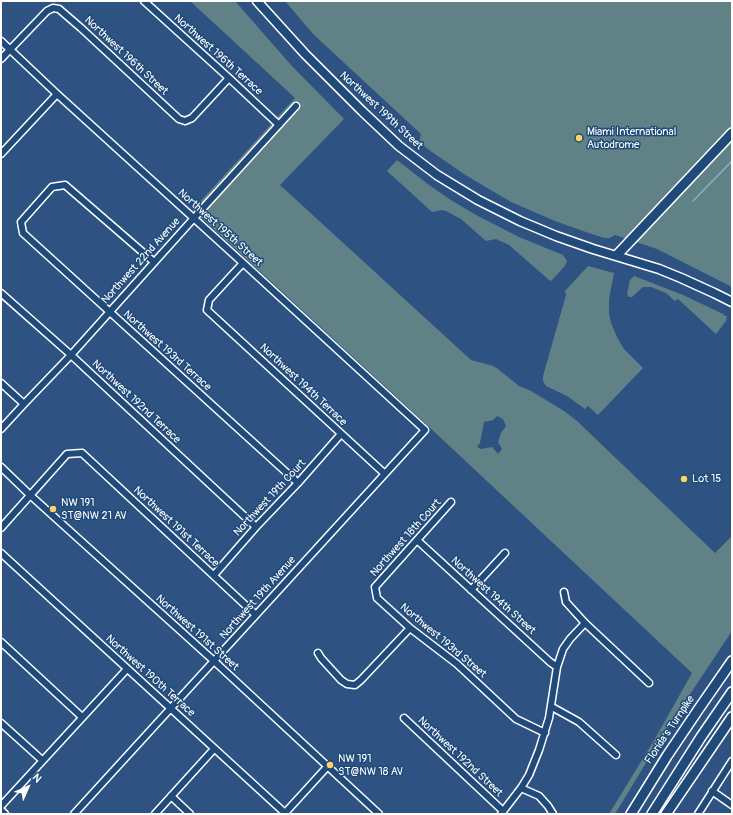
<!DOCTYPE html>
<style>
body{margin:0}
#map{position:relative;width:733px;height:815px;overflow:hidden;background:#2e5382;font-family:Pangolin,sans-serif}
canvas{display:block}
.frame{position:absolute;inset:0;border:2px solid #fff;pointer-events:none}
.north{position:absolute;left:8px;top:767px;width:40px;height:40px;-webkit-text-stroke:3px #1f4a7a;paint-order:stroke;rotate:45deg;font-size:11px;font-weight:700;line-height:16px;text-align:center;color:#fff}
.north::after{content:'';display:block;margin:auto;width:14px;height:18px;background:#fff;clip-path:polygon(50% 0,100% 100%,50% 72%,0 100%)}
</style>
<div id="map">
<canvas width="733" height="815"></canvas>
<div class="frame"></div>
<div class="north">N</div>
</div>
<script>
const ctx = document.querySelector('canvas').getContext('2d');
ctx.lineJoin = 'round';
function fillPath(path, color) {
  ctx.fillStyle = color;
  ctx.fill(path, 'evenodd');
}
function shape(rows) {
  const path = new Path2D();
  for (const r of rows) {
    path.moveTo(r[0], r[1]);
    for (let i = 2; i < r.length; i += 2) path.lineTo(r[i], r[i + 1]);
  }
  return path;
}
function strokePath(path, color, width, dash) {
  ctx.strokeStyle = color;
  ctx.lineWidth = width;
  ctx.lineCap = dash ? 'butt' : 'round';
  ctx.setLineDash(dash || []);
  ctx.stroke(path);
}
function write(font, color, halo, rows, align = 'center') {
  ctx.font = font + ' Pangolin,sans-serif';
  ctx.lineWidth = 3;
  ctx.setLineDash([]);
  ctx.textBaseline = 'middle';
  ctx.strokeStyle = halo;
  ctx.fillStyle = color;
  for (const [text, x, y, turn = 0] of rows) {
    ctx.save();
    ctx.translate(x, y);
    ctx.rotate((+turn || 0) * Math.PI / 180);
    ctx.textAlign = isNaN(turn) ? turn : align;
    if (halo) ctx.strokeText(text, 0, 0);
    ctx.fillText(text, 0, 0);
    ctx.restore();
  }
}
fillPath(shape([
 [190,1,235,1,291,65,344,119,280,185,471,360,493,366,498,369,519,386,531,391,564,411,577,421,715,553,732,536,732,631,663,735,615,814,609,814,656,737,692,673,427,425,192,209,198,204,295,98],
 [497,416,503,419,506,426,501,433,498,442,502,449,498,454,492,447,481,449,477,447,480,443,484,422,493,420],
 [285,1,732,1,732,287,657,249,615,235,610,238,604,238,583,231,555,221,511,202,467,176,429,150,424,146,422,142,419,143,421,134,313,34],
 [397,160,429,185,451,200,476,215,519,237,563,255,567,261,565,266,551,281,549,280,509,245,496,239,486,241,461,219,446,211,441,210,432,212,387,171],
 [588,266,614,273,609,299,609,313,611,323,618,339,624,349,643,368,598,415,588,406,585,409,567,396,546,386,543,381,543,376,566,295,565,291],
 [634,276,683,295,719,312,723,314,725,316,727,316,726,321,716,334,678,299,675,301,666,293,651,287,643,287,632,297,629,297,627,294,630,280]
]), '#608185');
strokePath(shape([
 [693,201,732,161]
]), '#8fafc7', 1.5);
const minor = shape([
 [144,1,229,78,279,125],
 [1,41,57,94,243,263,425,430,74,814],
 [1,59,47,11,53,8,59,9,81,28,179,119,185,121,192,118,229,78],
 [1,154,57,94],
 [154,262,65,185,52,187,21,222,23,233,298,483],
 [243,263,209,300,207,310,385,474],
 [1,293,71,355,256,527],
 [1,383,24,404],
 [1,429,24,404,71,355,194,218,296,106],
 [1,467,30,495,214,661,379,814],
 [451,502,375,587,377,598,410,628,457,664,516,719,545,733],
 [1,528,67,454,82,453,256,615],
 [417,540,550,662,557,667],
 [1,553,286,814],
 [214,575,256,527,298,483,341,434],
 [471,590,505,553],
 [564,592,566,602,585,623,649,683],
 [1,642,82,717],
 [318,653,321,658,341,680,347,684,355,685,361,680,410,628],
 [552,707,579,722,616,755],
 [404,718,503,811],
 [1,723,42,760],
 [521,788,539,796,548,806,553,814],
 [712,791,732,805],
 [171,796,190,814],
 [1,806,127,669],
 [1,810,5,814],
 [285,813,327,767],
 [155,814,214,749],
 [501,814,521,788,529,775,539,750,549,718,557,667,563,649,570,639,585,623],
 [698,814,732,761]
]);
const major = shape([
 [257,1,305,54,362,111,399,146,437,175,478,200,520,221,556,236,593,249,659,269,681,278,714,293,732,302]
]);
const highway = shape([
 [617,255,732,133],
 [631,814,667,756,698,710,732,661],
 [652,814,701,737,732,692],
 [666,814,732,717]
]);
strokePath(minor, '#fff', 9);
strokePath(major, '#fff', 11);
strokePath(highway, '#fff', 12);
strokePath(minor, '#1f4a7a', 6);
strokePath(major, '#1f4a7a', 8);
strokePath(highway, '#1f4a7a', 9);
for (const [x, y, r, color] of [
 [579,138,4,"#ffd166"],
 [684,479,4,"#ffd166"],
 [53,509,4,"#ffd166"],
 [330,765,4,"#ffd166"]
]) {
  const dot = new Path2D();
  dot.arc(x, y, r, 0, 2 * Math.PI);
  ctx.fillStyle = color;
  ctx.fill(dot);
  strokePath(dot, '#1f4a7a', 1.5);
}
write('11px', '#fff', '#1f4a7a', [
 ["Northwest 196th Terrace",218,55,42],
 ["Northwest 196th Street",126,56,43],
 ["Northwest 199th Street",381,111,43],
 ["Northwest 195th Street",220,228,42],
 ["Northwest 22nd Avenue",141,261,-48],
 ["Northwest 193rd Terrace",167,351,42],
 ["Northwest 194th Terrace",303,385,43],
 ["Northwest 192nd Terrace",136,402,43],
 ["Northwest 19th Court",270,498,-47],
 ["Northwest 191st Terrace",176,527,43],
 ["Northwest 18th Court",406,538,-48],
 ["Northwest 194th Street",493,596,42],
 ["Northwest 19th Avenue",258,598,-48],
 ["Northwest 191st Street",197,633,42],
 ["Northwest 193rd Street",443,641,40],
 ["Northwest 190th Terrace",150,676,42],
 ["Florida's Turnpike",670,730,-56],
 ["Northwest 192nd Street",460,757,43]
]);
write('11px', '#fff', '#1f4a7a', [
 ["Miami International",587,132],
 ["Autodrome",587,145],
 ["Lot 15",692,479],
 ["NW 191",61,503],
 ["ST@NW 21 AV",61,516],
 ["NW 191",338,759],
 ["ST@NW 18 AV",338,772]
], 'left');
</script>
